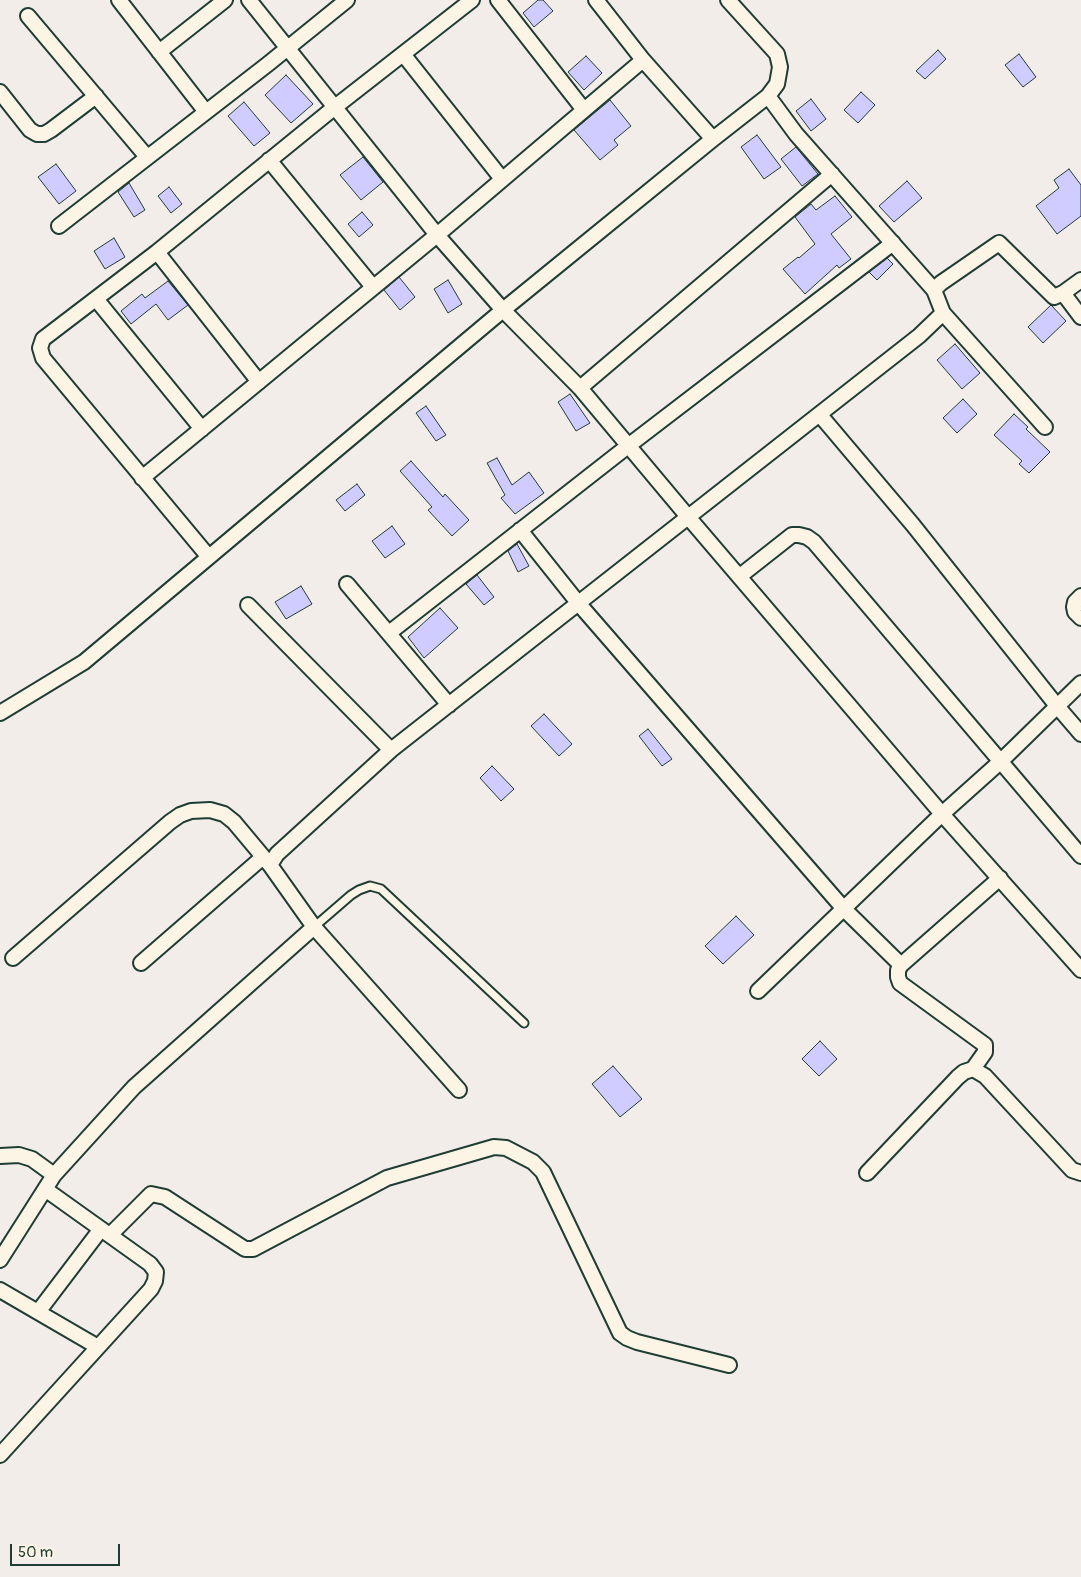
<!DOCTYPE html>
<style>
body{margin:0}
#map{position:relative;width:1081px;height:1577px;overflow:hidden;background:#f3edea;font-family:Pangolin,sans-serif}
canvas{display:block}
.scale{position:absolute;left:10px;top:1544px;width:110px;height:22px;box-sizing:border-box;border:2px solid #1f3d34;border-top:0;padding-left:6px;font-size:15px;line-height:18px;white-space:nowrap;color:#1f3d34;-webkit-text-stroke:4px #fcf5e5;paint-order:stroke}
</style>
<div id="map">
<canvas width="1081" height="1577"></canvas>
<div class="scale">50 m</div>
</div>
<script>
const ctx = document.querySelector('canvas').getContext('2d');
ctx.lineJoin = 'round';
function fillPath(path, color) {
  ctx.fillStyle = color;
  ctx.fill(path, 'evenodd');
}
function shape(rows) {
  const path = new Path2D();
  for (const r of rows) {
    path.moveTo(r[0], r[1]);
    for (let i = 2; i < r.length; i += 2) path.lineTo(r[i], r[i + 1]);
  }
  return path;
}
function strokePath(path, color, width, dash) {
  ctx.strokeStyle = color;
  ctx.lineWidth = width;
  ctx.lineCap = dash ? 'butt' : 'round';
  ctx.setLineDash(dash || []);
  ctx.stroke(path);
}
const building = shape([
 [538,0,543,0,553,11,534,27,523,13,538,0],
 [938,50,946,59,925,79,916,71,938,50],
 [1019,54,1036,77,1023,87,1005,65,1019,54],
 [586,56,602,73,584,90,568,72,586,56],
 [286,75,313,104,291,123,265,95,286,75],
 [861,92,875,105,858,123,844,110,861,92],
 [811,99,826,119,811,131,796,111,811,99],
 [610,100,631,126,614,140,618,145,600,160,574,130,610,100],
 [244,102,270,133,254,146,228,116,244,102],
 [757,135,781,167,764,179,741,147,757,135],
 [796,147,818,174,802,186,781,159,796,147],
 [363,157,383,182,361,200,340,175,363,157],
 [56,164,76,191,59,204,38,177,56,164],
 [1069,169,1081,185,1081,216,1057,234,1036,206,1059,188,1054,180,1069,169],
 [907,181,922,198,894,222,879,206,907,181],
 [129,183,145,210,134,217,118,192,129,183],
 [169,187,182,204,171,213,158,196,169,187],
 [835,196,852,217,831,234,851,259,839,268,837,265,805,294,783,269,798,257,799,258,815,244,795,217,811,204,816,210,835,196],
 [362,212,373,225,359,237,348,224,362,212],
 [114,238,125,257,105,269,94,251,114,238],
 [887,258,893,264,877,280,869,272,887,258],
 [399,277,415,297,400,310,384,290,399,277],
 [448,280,462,304,448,313,434,289,448,280],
 [168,281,188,305,168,320,156,304,131,324,121,311,142,294,145,298,168,281],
 [1051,305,1066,321,1043,343,1028,327,1051,305],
 [955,344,980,373,962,389,937,360,955,344],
 [570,394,590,423,576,431,558,402,570,394],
 [963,399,977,414,957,433,943,418,963,399],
 [426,406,446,435,436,441,416,413,426,406],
 [1014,414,1028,427,1026,429,1050,452,1029,473,1019,464,1022,461,994,435,1014,414],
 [497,458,512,485,529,472,544,493,515,514,501,498,505,495,487,463,497,458],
 [411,461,443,497,445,494,469,520,452,536,428,510,432,507,400,471,411,461],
 [357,484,365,495,345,511,336,500,357,484],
 [392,526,405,544,385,558,372,541,392,526],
 [517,544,529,566,518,572,508,551,517,544],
 [477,575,494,597,484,605,466,584,477,575],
 [301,586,312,604,286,619,275,602,301,586],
 [440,608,458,628,424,658,408,637,440,608],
 [544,714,572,744,559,756,531,726,544,714],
 [648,729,672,759,662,766,639,736,648,729],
 [492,766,514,789,501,801,480,778,492,766],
 [736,916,754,935,723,964,705,946,736,916],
 [820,1041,837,1059,819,1076,802,1059,820,1041],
 [613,1066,642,1099,620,1117,592,1084,613,1066]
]);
fillPath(building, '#d1ccff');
strokePath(building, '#1f3d34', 1);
const service = shape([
 [314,927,351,895,359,890,370,886,381,889,524,1023]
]);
const minor = shape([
 [119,0,206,112],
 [249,0,437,235,503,310,580,388,689,518,942,814,1081,970],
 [498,0,584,110],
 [596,0,643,60,713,139],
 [28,16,147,157],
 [159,52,225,0],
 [403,54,502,179],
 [0,92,30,130,37,134,44,134,51,130,96,96],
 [768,96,796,134,934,290],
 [269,160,373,287],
 [59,226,268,64,347,0],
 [157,252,259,382],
 [1063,293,1081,317],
 [96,299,202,429],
 [943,313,1045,427],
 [580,388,832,174],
 [820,415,913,525,1057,706,1081,734],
 [142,478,437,235,643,60],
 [520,530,579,604,844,909,901,965],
 [208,556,43,358,40,348,43,339,157,252,335,107,472,0],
 [740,576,792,535,799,535,807,537,814,542,1081,856],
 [347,584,449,705],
 [1081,596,1075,602,1074,607,1075,612,1081,618],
 [248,605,391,750],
 [389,633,628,446,893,243],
 [0,713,84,662,503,310,713,139,768,96,777,84,780,67,777,54,728,0],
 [314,927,459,1090],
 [13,958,170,822,180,815,191,811,210,810,224,814,234,822,270,865],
 [141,963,263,857],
 [758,991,942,814,1000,762,1081,683],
 [973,1069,985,1076,1072,1170,1081,1173],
 [0,1156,19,1155,32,1159,54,1175],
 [867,1173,958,1077,964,1072,973,1069,985,1052,985,1045,900,983,898,977,898,970,901,965,1000,878],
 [110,1235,151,1194,165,1197,245,1249,253,1249,387,1178,494,1147,506,1148,533,1162,543,1172,620,1333,627,1338,637,1342,729,1365],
 [0,1260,54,1175,134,1087,314,927,270,865,277,854,391,750,919,336,943,313,934,290,941,283,999,243,1054,297,1063,293,1081,280],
 [0,1290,98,1347],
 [38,1312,101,1229],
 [0,1455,151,1289,155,1281,156,1272,150,1264,45,1189]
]);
strokePath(service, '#1f3d34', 11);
strokePath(minor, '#1f3d34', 18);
strokePath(service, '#fcf5e5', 7);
strokePath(minor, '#fcf5e5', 14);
</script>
